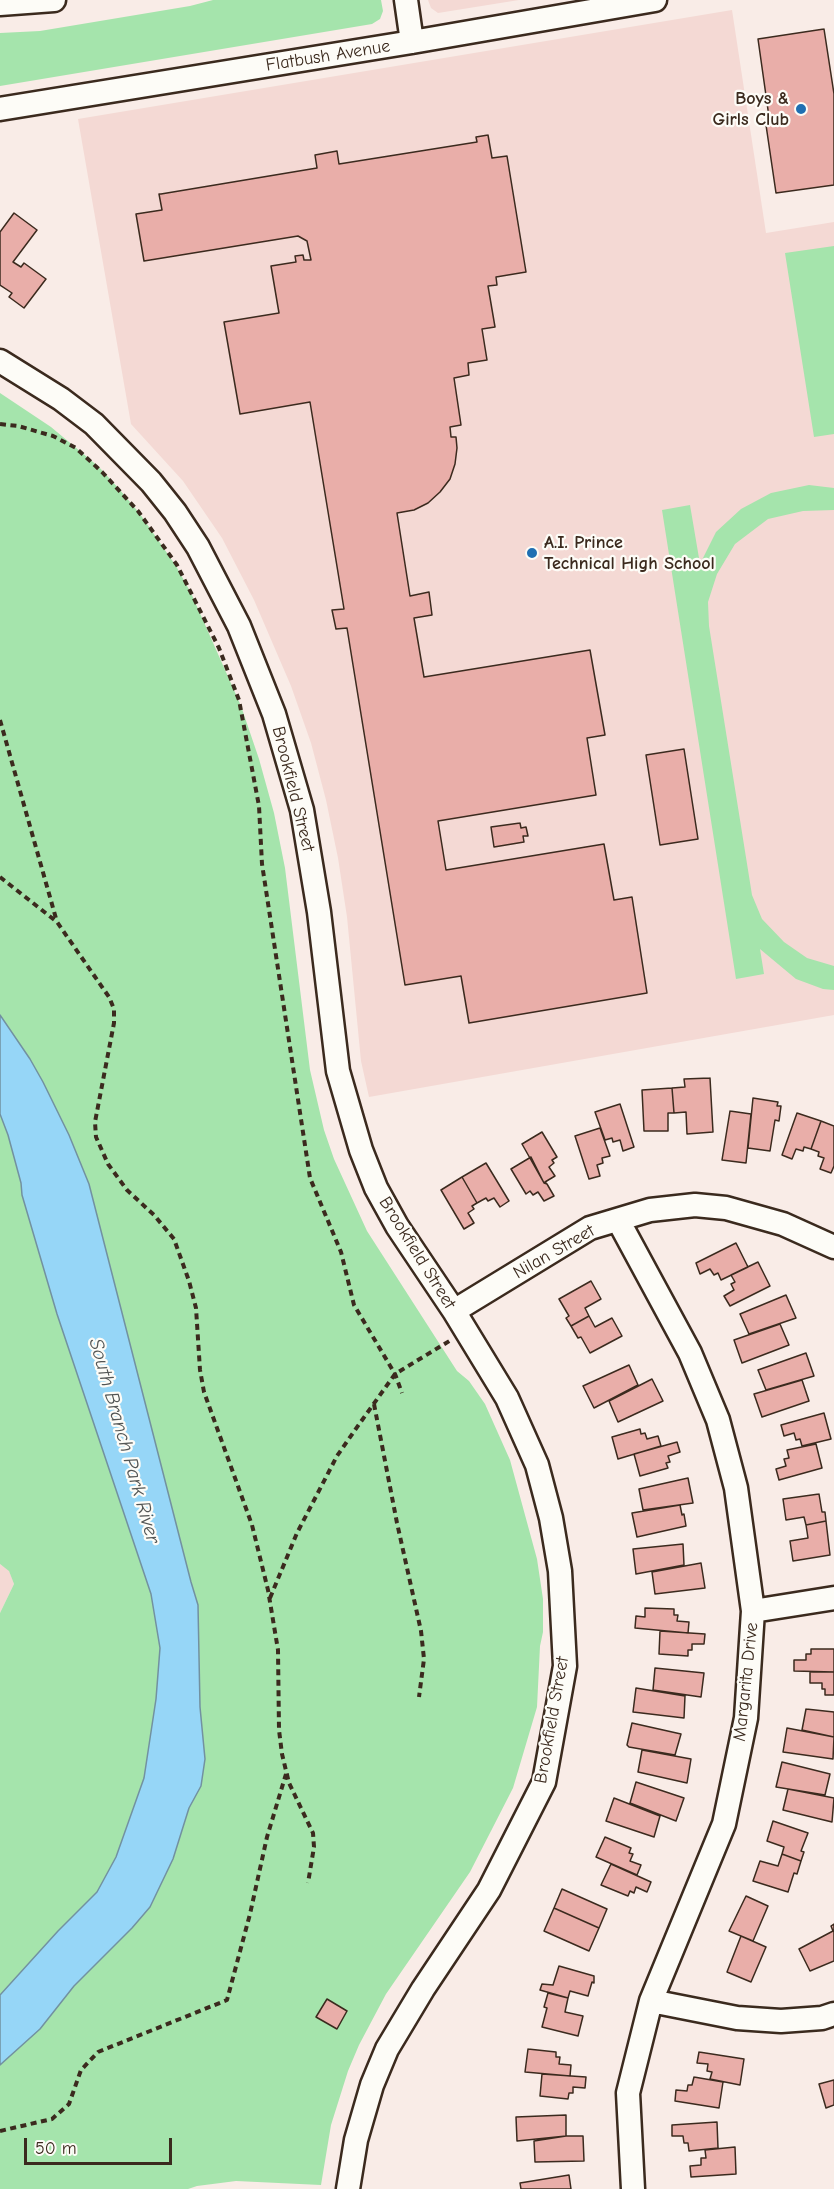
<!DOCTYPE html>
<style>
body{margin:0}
#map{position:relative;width:834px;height:2189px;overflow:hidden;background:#f9ece7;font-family:"Comic Neue",sans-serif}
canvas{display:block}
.scale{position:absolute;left:24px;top:2138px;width:148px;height:27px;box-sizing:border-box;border:3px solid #3b2a1e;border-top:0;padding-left:8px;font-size:18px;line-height:21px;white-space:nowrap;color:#3b2a1e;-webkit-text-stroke:4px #fdfcf7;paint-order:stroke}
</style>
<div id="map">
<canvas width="834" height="2189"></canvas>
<div class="scale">50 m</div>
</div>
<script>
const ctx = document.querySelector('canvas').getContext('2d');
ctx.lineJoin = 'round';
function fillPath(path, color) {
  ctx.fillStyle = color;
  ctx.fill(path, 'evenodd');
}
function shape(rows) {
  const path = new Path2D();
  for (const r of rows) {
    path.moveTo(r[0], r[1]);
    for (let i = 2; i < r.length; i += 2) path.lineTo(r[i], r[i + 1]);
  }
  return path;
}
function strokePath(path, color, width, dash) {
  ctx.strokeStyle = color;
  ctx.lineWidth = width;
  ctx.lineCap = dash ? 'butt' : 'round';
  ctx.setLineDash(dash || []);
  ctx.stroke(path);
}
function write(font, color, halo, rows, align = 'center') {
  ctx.font = font + ' "Comic Neue",sans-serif';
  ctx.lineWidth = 4.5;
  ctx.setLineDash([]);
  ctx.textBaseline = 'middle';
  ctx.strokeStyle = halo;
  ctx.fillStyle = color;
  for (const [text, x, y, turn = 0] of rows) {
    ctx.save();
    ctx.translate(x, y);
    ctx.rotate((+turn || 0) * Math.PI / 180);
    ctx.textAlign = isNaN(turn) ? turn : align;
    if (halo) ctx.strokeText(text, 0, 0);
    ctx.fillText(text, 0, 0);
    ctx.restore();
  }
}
fillPath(shape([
 [428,0,519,0,438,13,431,8],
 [732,10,766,233,834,222,834,1015,369,1097,361,1061,347,917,338,858,326,800,311,743,291,686,254,600,222,538,183,481,131,424,78,119],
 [0,1564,9,1570,14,1584,0,1613]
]), '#f4d9d4');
fillPath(shape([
 [213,0,381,0,383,11,380,19,372,24,0,86,0,33,40,31,190,6],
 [834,246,834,434,814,437,785,253],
 [0,393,51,427,99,467,120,490,140,514,176,566,191,593,241,706,259,759,274,813,285,868,310,1070,324,1130,334,1159,367,1231,457,1371,469,1381,485,1404,510,1460,537,1559,543,1599,543,1632,540,1646,537,1707,513,1788,470,1872,386,1994,359,2045,348,2071,331,2125,321,2185,236,2181,197,2186,188,2189,0,2189,0,1613,14,1584,9,1571,0,1564],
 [809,485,834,488,834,510,803,511,768,519,735,544,717,574,708,602,709,626,752,895,762,919,784,942,807,958,834,966,834,990,823,989,796,979,760,949,764,974,736,979,662,510,690,505,700,564,716,532,741,509,771,493]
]), '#a5e4ac');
const water = shape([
 [0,1015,30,1059,43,1082,69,1135,89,1184,191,1582,198,1605,200,1707,205,1759,201,1786,189,1808,173,1859,150,1907,132,1928,74,1986,40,2029,0,2065,0,1995,58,1931,97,1892,116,1857,144,1778,156,1699,160,1648,151,1594,57,1314,22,1195,21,1183,8,1135,0,1114,0,1015]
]);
fillPath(water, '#96d6f7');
strokePath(water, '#7291a0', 1.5);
const building = shape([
 [824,29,834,94,834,185,776,193,766,125,770,124,758,39,824,29],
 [488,135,492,158,507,156,526,272,496,277,497,285,488,286,495,327,482,329,487,360,468,363,469,375,454,378,461,425,450,427,451,437,456,437,457,448,455,464,450,479,440,492,428,503,414,510,397,513,410,596,429,592,432,615,414,618,424,677,590,650,605,735,587,738,596,795,438,821,446,870,604,844,614,900,632,897,647,993,469,1023,461,976,405,985,347,628,336,629,332,610,344,609,310,402,240,414,224,322,279,313,271,266,296,262,295,256,303,255,304,260,311,260,307,241,298,236,144,261,136,214,162,210,159,194,161,194,317,168,315,155,337,151,339,164,477,142,476,137,488,135],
 [14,213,37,230,13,262,21,267,24,263,46,279,24,308,9,297,12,293,0,285,0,232,14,213],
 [684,749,698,839,660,845,646,755,684,749],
 [520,823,521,828,526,827,528,836,523,836,524,842,494,847,491,827,520,823],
 [710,1078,713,1132,687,1134,686,1112,674,1113,672,1088,685,1087,684,1079,710,1078],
 [672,1088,674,1113,668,1113,668,1131,644,1131,642,1090,672,1088],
 [753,1098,778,1102,777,1106,781,1106,779,1121,775,1120,770,1151,748,1148,753,1098],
 [620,1104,634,1147,623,1151,620,1140,613,1142,612,1138,605,1140,595,1112,620,1104],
 [730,1111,751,1114,746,1163,722,1160,730,1111],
 [797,1113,821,1121,811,1149,804,1147,803,1151,796,1149,792,1159,782,1155,797,1113],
 [821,1121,834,1126,834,1166,831,1173,820,1169,824,1158,818,1156,819,1152,811,1149,821,1121],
 [600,1128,610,1156,602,1158,603,1163,597,1165,600,1176,589,1179,575,1136,600,1128],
 [542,1132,557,1157,552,1160,554,1163,549,1167,555,1176,545,1182,547,1184,544,1183,522,1144,542,1132],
 [531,1157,544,1183,547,1184,554,1196,544,1201,538,1192,533,1195,530,1191,526,1194,511,1169,531,1157],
 [486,1163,509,1201,500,1207,494,1198,488,1201,486,1198,477,1203,462,1177,486,1163],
 [462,1177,477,1203,472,1206,474,1209,468,1213,474,1223,464,1229,441,1190,462,1177],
 [736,1243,748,1267,721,1280,718,1273,714,1275,710,1269,700,1274,696,1263,736,1243],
 [758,1262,770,1286,730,1306,724,1296,734,1290,731,1284,735,1282,731,1275,758,1262],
 [591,1281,601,1299,585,1308,589,1316,571,1326,566,1318,569,1316,559,1299,591,1281],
 [786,1295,796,1318,749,1334,740,1314,786,1295],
 [589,1316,595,1327,612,1318,622,1336,590,1353,581,1337,578,1338,571,1326,589,1316],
 [780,1324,789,1345,742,1363,734,1340,780,1324],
 [806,1353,814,1376,766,1390,758,1370,806,1353],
 [629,1365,638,1385,594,1408,583,1386,629,1365],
 [652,1379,663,1401,618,1422,609,1401,652,1379],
 [802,1380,809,1401,762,1417,754,1394,802,1380],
 [824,1413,831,1439,802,1446,800,1439,796,1440,794,1433,784,1436,781,1425,824,1413],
 [640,1429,641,1434,645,1433,647,1439,658,1436,661,1446,618,1459,612,1437,640,1429],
 [677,1442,680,1452,668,1456,670,1462,666,1463,668,1468,640,1476,634,1454,677,1442],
 [816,1444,822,1468,779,1480,776,1469,786,1466,784,1459,789,1458,787,1450,816,1444],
 [688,1478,693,1503,643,1510,639,1489,688,1478],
 [819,1494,822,1512,825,1512,826,1521,806,1525,804,1517,786,1520,783,1499,819,1494],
 [680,1505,682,1515,684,1514,686,1526,637,1537,632,1513,680,1505],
 [826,1521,830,1555,793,1561,790,1541,808,1538,806,1525,826,1521],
 [683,1544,684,1565,636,1574,633,1549,683,1544],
 [701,1563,705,1588,655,1594,652,1572,701,1563],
 [645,1608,674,1609,674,1615,678,1615,677,1621,689,1622,688,1633,635,1628,636,1616,645,1617,645,1608],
 [660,1631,705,1634,704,1644,692,1644,692,1650,688,1650,688,1656,659,1654,660,1631],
 [811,1649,834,1649,834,1672,794,1671,794,1660,806,1660,806,1654,811,1654,811,1649],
 [655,1668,704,1673,701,1697,653,1690,655,1668],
 [810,1672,834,1672,834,1695,825,1695,825,1689,822,1689,822,1683,810,1683,810,1672],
 [636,1688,685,1696,684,1718,633,1712,636,1688],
 [806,1709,834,1712,834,1737,802,1730,806,1709],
 [632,1723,681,1734,675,1755,629,1747,627,1745,632,1723],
 [787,1728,834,1737,833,1759,783,1752,787,1728],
 [642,1750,691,1759,687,1783,638,1772,642,1750],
 [782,1762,830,1774,825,1795,776,1787,782,1762],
 [636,1782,684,1798,676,1821,630,1803,636,1782],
 [788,1789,834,1798,832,1822,783,1810,788,1789],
 [614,1798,660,1816,654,1837,606,1821,614,1798],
 [773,1821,808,1833,801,1851,804,1852,801,1861,782,1854,784,1847,767,1841,773,1821],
 [605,1837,631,1848,629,1853,633,1854,630,1861,641,1865,637,1875,596,1857,605,1837],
 [782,1854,801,1861,797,1874,794,1873,788,1892,753,1881,760,1861,778,1866,782,1854],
 [611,1864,651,1882,647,1892,636,1887,634,1893,630,1891,628,1896,601,1885,611,1864],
 [562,1889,607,1909,599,1928,554,1908,562,1889],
 [746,1896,768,1906,753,1941,729,1931,746,1896],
 [554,1908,599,1928,589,1951,544,1931,554,1908],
 [834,1924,834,1961,810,1971,799,1949,833,1931,831,1926,834,1924],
 [741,1936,766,1947,751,1982,727,1972,741,1936],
 [559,1966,594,1976,594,1983,592,1982,588,1996,570,1991,568,1998,540,1990,542,1984,553,1985,559,1966],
 [548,1993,568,1998,565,2012,583,2016,578,2036,542,2027,547,2008,544,2007,548,1993],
 [327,1999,347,2011,337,2029,316,2017,327,1999],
 [528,2049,556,2052,556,2057,560,2057,559,2064,571,2065,570,2076,525,2072,528,2049],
 [699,2052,744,2059,740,2085,710,2079,712,2072,707,2071,708,2064,697,2063,699,2052],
 [542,2074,586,2077,585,2088,573,2087,573,2093,569,2093,568,2099,540,2096,542,2074],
 [694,2077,723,2082,719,2108,675,2101,676,2090,687,2091,688,2085,692,2085,694,2077],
 [834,2080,834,2105,826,2108,819,2084,834,2080],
 [566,2115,566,2136,517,2141,516,2117,566,2115],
 [717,2122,718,2148,689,2151,688,2143,684,2143,683,2136,672,2136,672,2125,717,2122],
 [566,2136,583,2136,584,2161,535,2162,534,2141,566,2136],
 [735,2147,736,2174,691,2177,690,2166,701,2165,701,2158,706,2158,705,2150,735,2147],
 [569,2175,571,2189,521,2189,520,2183,569,2175]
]);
fillPath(building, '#e9aea9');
strokePath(building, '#3b2a1e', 1.5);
const minor = shape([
 [406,0,412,42],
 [0,4,54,0],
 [0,109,412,42,655,0],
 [0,361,61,399,94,424,151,482,175,512,198,547,239,626,274,714,302,810,319,912,338,1071,361,1150,376,1188,397,1226,454,1311,507,1398,537,1465,551,1518,560,1571,565,1666,544,1782,489,1890,423,1989,387,2049,372,2085,356,2140,348,2189],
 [618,1220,690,1353,718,1420,736,1488,753,1611,746,1718,724,1824,651,2001,628,2093,633,2189],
 [454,1311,590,1228,650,1210,695,1205,726,1208,783,1224,834,1247],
 [753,1611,834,1598],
 [651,2001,737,2018,781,2021,822,2018,834,2014]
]);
strokePath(minor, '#3b2a1e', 27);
strokePath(shape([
 [0,424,18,426,53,436,76,448,102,472,138,511,177,565,219,648,239,700,259,806,262,864,310,1178,341,1252,354,1305,395,1374,402,1393],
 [0,720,57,922],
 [0,877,57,922,109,997,114,1009,114,1023,95,1122,96,1137,108,1164,127,1190,154,1215,174,1239,189,1281,196,1308,200,1370,204,1392,252,1525,268,1590,278,1650,279,1730,282,1754,289,1783,313,1833,314,1847,308,1883],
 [374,1404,397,1523,421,1631,424,1659,419,1697],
 [270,1598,297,1533,337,1456,355,1430,395,1374,451,1340],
 [0,2131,52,2119,69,2104,81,2070,98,2052,227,2000,250,1914,267,1837,286,1774]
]), '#3b2a1e', 4, [6, 4.5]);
strokePath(minor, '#fdfcf7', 22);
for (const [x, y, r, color] of [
 [801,109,6,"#1f6fb2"],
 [532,553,6,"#1f6fb2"]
]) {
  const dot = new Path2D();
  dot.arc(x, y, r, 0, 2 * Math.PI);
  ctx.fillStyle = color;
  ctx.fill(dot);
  strokePath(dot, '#fdfcf7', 2);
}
write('18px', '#3b2a1e', '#fdfcf7', [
 ["Flatbush Avenue",328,56,-9],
 ["Brookfield Street",293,789,76],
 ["Nilan Street",554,1252,-30],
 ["Brookfield Street",417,1253,58],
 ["Margarita Drive",746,1682,-84],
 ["Brookfield Street",552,1720,-80]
]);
write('bold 18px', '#3b2a1e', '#fdfcf7', [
 ["Boys &",789,99],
 ["Girls Club",789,120],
 ["A.I. Prince",544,543,"left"],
 ["Technical High School",544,564,"left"]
], 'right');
write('italic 20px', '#525554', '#fdfcf7', [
 ["South Branch Park River",124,1441,74]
]);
</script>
